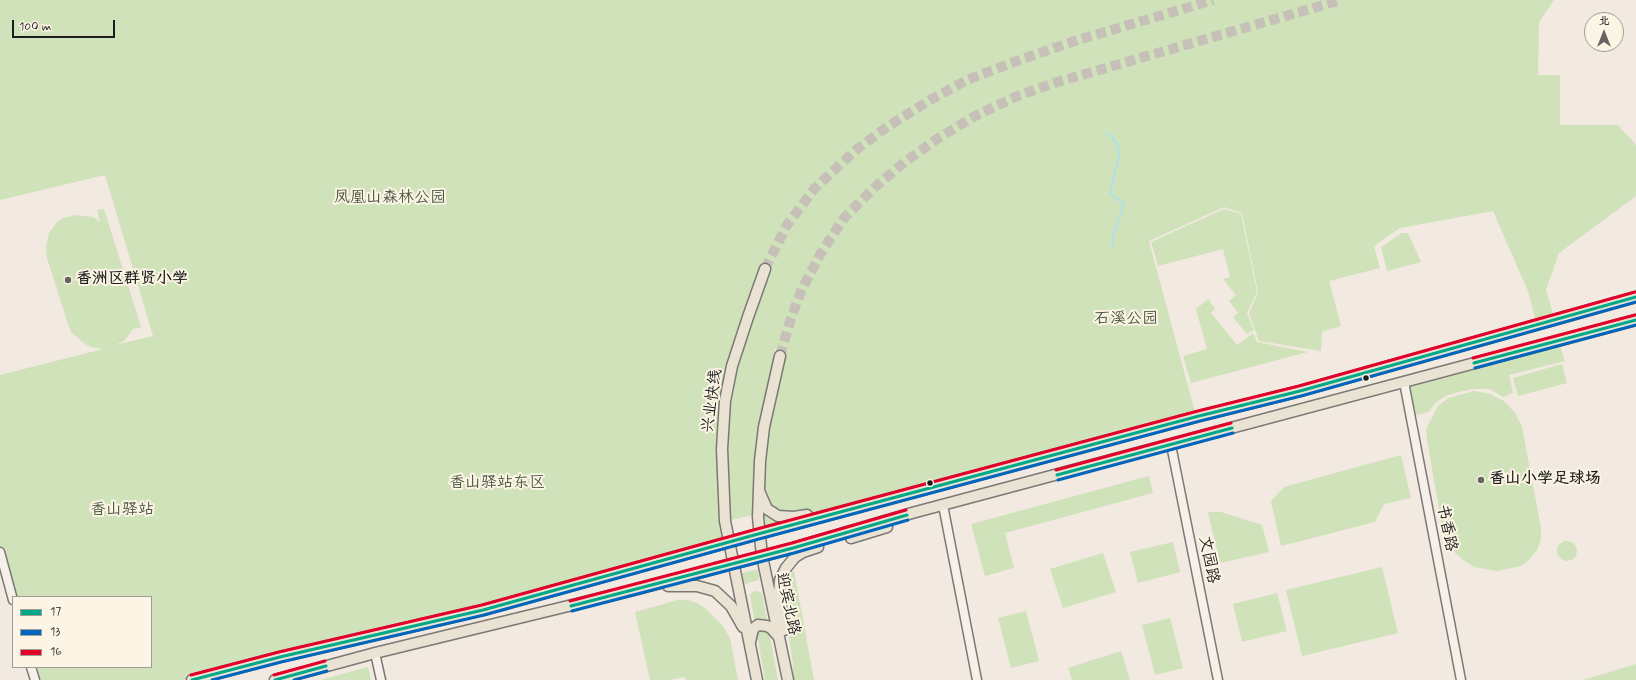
<!DOCTYPE html>
<meta charset="utf-8">
<style>
body{margin:0}
#map{position:relative;width:1636px;height:680px;overflow:hidden;background:#f2e9e0;font-family:Mynerve,"LXGW WenKai TC",sans-serif}
canvas{display:block}
.legend{position:absolute;left:12px;top:596px;width:140px;height:72px;box-sizing:border-box;background:#fcf5e5;border:1px solid #a29e95;margin:0;padding:5px 7px;list-style:none;font-size:12px;color:#1c1c1c}
.legend li{display:flex;align-items:center;gap:8px;height:20px}
.legend b{width:20px;border:1px solid #a29e95}
.north{position:absolute;left:1584px;top:12px;width:40px;height:40px;box-sizing:border-box;background:#fcf5e5;border:1px solid #a29e95;border-radius:50%;rotate:0deg;font-size:11px;font-weight:700;line-height:16px;text-align:center;color:#1c1c1c}
.north::after{content:'';display:block;margin:auto;width:14px;height:18px;background:#676461;clip-path:polygon(50% 0,100% 100%,50% 72%,0 100%)}
.scale{position:absolute;left:12px;top:20px;width:103px;height:18px;box-sizing:border-box;border:2px solid #1c1c1c;border-top:0;padding-left:5px;font-size:12px;line-height:14px;white-space:nowrap;color:#1c1c1c;-webkit-text-stroke:3px #fcf5e5;paint-order:stroke}
</style>
<div id="map">
<canvas width="1636" height="680"></canvas>
<ul class="legend">
<li><b style="height:5px;background:#0a8"></b>17</li>
<li><b style="height:5px;background:#0065bd"></b>13</li>
<li><b style="height:5px;background:#e4002b"></b>16</li>
</ul>
<div class="north">北</div>
<div class="scale">100 m</div>
</div>
<script>
const ctx = document.querySelector('canvas').getContext('2d');
ctx.lineJoin = 'round';
function fillPath(path, color) {
  ctx.fillStyle = color;
  ctx.fill(path, 'evenodd');
}
function shape(rows) {
  const path = new Path2D();
  for (const r of rows) {
    if (r.length === 3) {
      path.moveTo(r[0] + r[2], r[1]);
      path.arc(r[0], r[1], r[2], 0, 2 * Math.PI);
      continue;
    }
    path.moveTo(r[0], r[1]);
    for (let i = 2; i < r.length; i += 2) path.lineTo(r[i], r[i + 1]);
  }
  return path;
}
function strokePath(path, color, width, dash) {
  ctx.strokeStyle = color;
  ctx.lineWidth = width;
  ctx.lineCap = dash ? 'butt' : 'round';
  ctx.setLineDash(dash || []);
  ctx.stroke(path);
}
function write(font, color, halo, rows, align = 'center') {
  ctx.font = font + ' Mynerve,"LXGW WenKai TC",sans-serif';
  ctx.lineWidth = 4;
  ctx.setLineDash([]);
  ctx.textBaseline = 'middle';
  ctx.strokeStyle = halo;
  ctx.fillStyle = color;
  for (const [text, x, y, turn = 0] of rows) {
    ctx.save();
    ctx.translate(x, y);
    ctx.rotate((+turn || 0) * Math.PI / 180);
    ctx.textAlign = isNaN(turn) ? turn : align;
    if (halo) ctx.strokeText(text, 0, 0);
    ctx.fillText(text, 0, 0);
    ctx.restore();
  }
}
fillPath(shape([
 [0,0,1554,0,1539,22,1538,75,1560,75,1560,125,1618,125,1636,145,1636,196,1559,253,1546,290,1555,320,1537,325,1528,291,1493,211,1400,228,1374,246,1380,268,1329,281,1341,326,1322,332,1321,351,1259,341,1249,313,1258,292,1242,213,1224,207,1149,241,1196,416,759,534,760,461,780,356,775,349,756,441,752,515,731,520,728,452,730,414,735,381,744,341,725,401,729,542,192,680,35,680,31,667,151,667,151,597,13,597,0,552,0,375,103,349,91,347,85,344,72,333,68,324,47,258,46,247,49,233,57,222,64,218,76,215,93,217,100,222,97,210,104,209,141,327,133,329,124,341,115,345,153,336,105,175,0,200],
 [1224,209,1241,214,1257,292,1247,313,1254,330,1247,334,1233,317,1238,313,1229,301,1236,295,1223,279,1230,277,1223,249,1158,266,1151,242],
 [1402,233,1408,233,1421,262,1387,271,1381,247],
 [1208,299,1215,309,1211,313,1237,345,1253,333,1257,342,1308,352,1191,383,1183,356,1207,349,1196,309],
 [1559,343,1565,361,1509,375,1513,393,1503,397,1490,389,1473,389,1458,392,1446,396,1434,404,1429,412,1413,416,1407,384],
 [1562,364,1567,383,1518,396,1513,378],
 [1474,391,1490,394,1504,401,1515,413,1522,427,1541,528,1541,539,1537,550,1530,559,1521,566,1497,571,1475,567,1463,560,1454,551,1447,542,1443,532,1427,440,1426,429,1438,406,1448,398],
 [1401,455,1411,498,1384,504,1375,522,1281,546,1271,501,1284,487],
 [1149,476,1153,493,1005,533,1014,568,985,576,971,524],
 [1208,512,1221,512,1262,525,1269,552,1220,563],
 [1567,551,10],
 [1173,542,1180,572,1138,583,1130,552],
 [1103,553,1116,592,1063,608,1050,569],
 [1382,567,1398,633,1302,656,1286,590],
 [758,569,759,580,744,584,742,573],
 [794,571,814,680,793,680,793,664,782,591,786,574],
 [757,591,762,593,778,680,765,680,750,595,752,592],
 [1277,593,1287,631,1242,642,1233,604],
 [678,600,688,600,697,603,705,608,723,626,730,638,738,680,686,680,685,677,669,680,650,680,635,612],
 [1026,611,1039,661,1011,668,998,618],
 [1170,618,1183,668,1155,675,1142,625],
 [1121,651,1130,680,1072,680,1068,668],
 [1636,664,1636,680,1583,680],
 [368,667,371,680,320,680]
]), '#cfe2b9');
strokePath(shape([
 [1108,133,1118,145,1119,155,1110,194,1124,204,1113,236,1113,246]
]), '#afe1ed', 2);
strokePath(shape([
 [765,269,787,225,815,188,857,149,887,127,930,100,967,80,1022,59,1078,40,1213,0],
 [780,356,791,318,802,289,821,253,844,218,875,187,906,161,937,139,975,116,1015,97,1054,83,1341,0]
]), '#c7c0b9', 10, [10, 5]);
const minor = shape([
 [1404,382,1461,680],
 [1171,445,1218,680],
 [943,505,977,680],
 [0,552,13,600],
 [375,653,381,680],
 [31,667,35,680]
]);
const major = shape([
 [780,356,764,427,760,461,758,517,762,556,788,680],
 [760,493,767,509,778,516,794,517,807,515],
 [851,538,887,527],
 [668,586,697,586,715,591,731,606,743,627],
 [784,630,779,594,780,580,786,568,795,557,803,552,818,547],
 [750,642,753,629,758,625,767,626,771,628,778,636],
 [192,680,280,657,483,610,758,534,1199,416,1300,391,1636,297],
 [275,680,375,653,634,590,793,548,912,513,1636,320],
 [757,680,725,521,722,449,725,401,732,366,748,317,765,269]
]);
strokePath(minor, '#7c7874', 11);
strokePath(major, '#7c7874', 13);
strokePath(minor, '#f5f1ea', 8);
strokePath(major, '#eae3d4', 10);
strokePath(shape([
 [1474,363,1636,320],
 [1057,475,1232,428],
 [571,606,793,548,907,515],
 [192,680,280,657,483,610,758,534,1199,416,1300,391,1636,297],
 [275,680,326,666]
]), '#0a8', 3);
strokePath(shape([
 [1475,368,1636,325],
 [1058,480,1233,433],
 [572,611,794,553,908,520],
 [212,680,281,662,484,615,759,539,1200,421,1301,396,1636,302],
 [294,680,327,671]
]), '#0065bd', 3);
strokePath(shape([
 [1473,358,1635,315],
 [1056,470,1231,423],
 [570,601,792,543,906,510],
 [191,675,279,652,482,605,757,529,1198,411,1299,386,1635,292],
 [274,675,325,661]
]), '#e4002b', 3);
for (const [x, y, r, color] of [
 [68,280,4,"#676461"],
 [1366,378,3.5,"#1c1c1c"],
 [1481,480,4,"#676461"],
 [930,483,3.5,"#1c1c1c"]
]) {
  const dot = new Path2D();
  dot.arc(x, y, r, 0, 2 * Math.PI);
  ctx.fillStyle = color;
  ctx.fill(dot);
  strokePath(dot, '#fcf5e5', 1.5);
}
write('16px', '#495642', '#fcf5e5', [
 ["凤凰山森林公园",390,199],
 ["石溪公园",1126,320],
 ["香山驿站东区",497,484],
 ["香山驿站",122,511]
]);
write('bold 16px', '#1c1c1c', '#fcf5e5', [
 ["香洲区群贤小学",76,280],
 ["香山小学足球场",1489,480]
], 'left');
write('16px', '#1c1c1c', '#fcf5e5', [
 ["兴业快线",713,401,-82],
 ["书香路",1446,528,79],
 ["文园路",1208,560,79],
 ["迎宾北路",787,604,78]
]);
</script>
